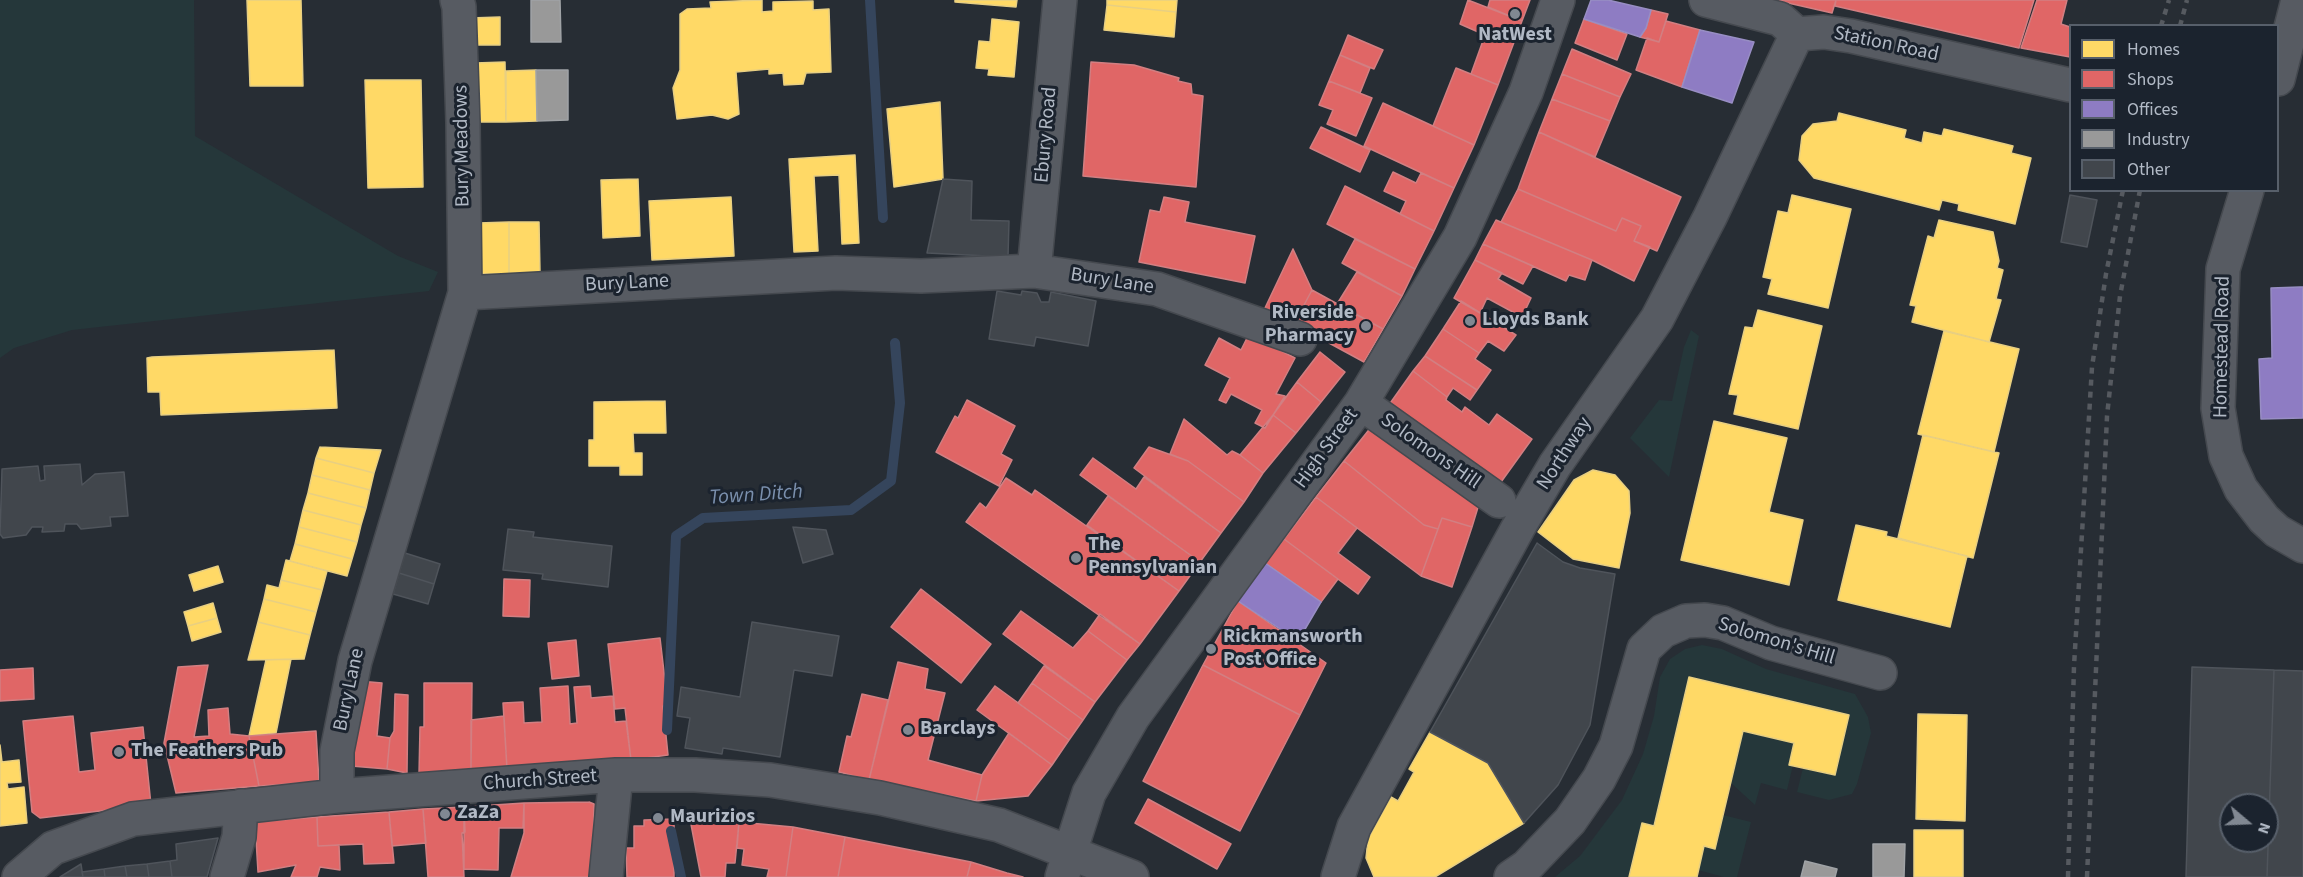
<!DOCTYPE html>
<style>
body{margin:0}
#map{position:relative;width:2303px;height:877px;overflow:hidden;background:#272d34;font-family:"Source Sans 3",sans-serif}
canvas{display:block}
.legend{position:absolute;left:2069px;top:24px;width:210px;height:168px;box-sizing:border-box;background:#1b232e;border:2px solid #575f6a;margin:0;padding:8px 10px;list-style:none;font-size:18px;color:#b1b9c5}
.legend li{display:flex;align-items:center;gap:12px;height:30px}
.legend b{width:30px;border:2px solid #575f6a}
.north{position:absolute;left:2219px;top:793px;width:60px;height:60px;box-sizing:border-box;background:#1b232e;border:2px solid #575f6a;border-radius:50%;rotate:109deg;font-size:16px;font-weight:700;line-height:24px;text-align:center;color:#b1b9c5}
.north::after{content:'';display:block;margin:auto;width:21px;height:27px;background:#818892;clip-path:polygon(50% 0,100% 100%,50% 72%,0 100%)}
</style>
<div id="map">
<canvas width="2303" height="877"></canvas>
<ul class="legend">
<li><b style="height:16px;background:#ffd966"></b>Homes</li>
<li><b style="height:16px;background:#e06666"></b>Shops</li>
<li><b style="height:16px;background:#8e7cc3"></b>Offices</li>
<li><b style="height:16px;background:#999"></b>Industry</li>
<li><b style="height:16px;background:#41464c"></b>Other</li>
</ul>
<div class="north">N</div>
</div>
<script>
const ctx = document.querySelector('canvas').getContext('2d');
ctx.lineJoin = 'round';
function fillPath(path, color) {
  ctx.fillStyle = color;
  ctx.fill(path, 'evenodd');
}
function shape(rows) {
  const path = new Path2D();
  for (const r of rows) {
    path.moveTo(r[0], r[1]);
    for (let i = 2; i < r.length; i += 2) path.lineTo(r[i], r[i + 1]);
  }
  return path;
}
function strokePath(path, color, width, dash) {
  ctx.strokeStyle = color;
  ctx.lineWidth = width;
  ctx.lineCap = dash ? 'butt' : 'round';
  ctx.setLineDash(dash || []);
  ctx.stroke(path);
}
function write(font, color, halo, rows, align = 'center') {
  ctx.font = font + ' "Source Sans 3",sans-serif';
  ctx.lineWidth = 6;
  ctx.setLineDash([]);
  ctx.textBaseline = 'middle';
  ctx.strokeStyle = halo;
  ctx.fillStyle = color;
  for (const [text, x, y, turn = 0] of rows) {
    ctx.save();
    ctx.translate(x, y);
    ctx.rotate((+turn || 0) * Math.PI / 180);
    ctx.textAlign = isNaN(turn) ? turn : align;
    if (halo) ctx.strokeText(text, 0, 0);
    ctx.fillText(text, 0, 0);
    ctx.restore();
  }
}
fillPath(shape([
 [0,0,194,0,195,136,398,256,438,272,429,291,72,330,14,348,0,358],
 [1691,330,1699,336,1669,477,1630,438,1659,400,1672,401,1684,347],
 [1702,645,1722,649,1766,669,1855,694,1868,717,1871,733,1857,784,1852,794,1829,800,1797,792,1803,768,1835,775,1848,715,1689,677,1654,826,1642,823,1629,877,1555,877,1580,856,1622,800,1643,754,1654,716,1660,677,1670,659,1685,649],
 [1743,731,1794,743,1789,764,1793,765,1787,790,1761,783,1755,805,1731,783],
 [1723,815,1751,822,1737,877,1724,877,1698,870,1704,846,1714,849]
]), '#25373a');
const homes = shape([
 [247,0,301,0,303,86,250,86,247,0],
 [762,0,762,12,773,11,773,2,813,1,813,10,829,9,831,72,806,73,803,84,784,85,783,73,769,74,769,69,736,72,739,114,728,119,712,115,677,119,673,88,680,70,680,14,687,9,711,8,710,2,762,0],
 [955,0,1017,0,1016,7,955,2,955,0],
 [1107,0,1177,0,1176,12,1107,5,1107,0],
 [1107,5,1176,12,1174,37,1104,30,1107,5],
 [500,17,500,45,471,45,470,18,500,17],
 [992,19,1019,22,1014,77,988,75,989,69,976,68,979,41,990,42,992,19],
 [505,62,506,122,476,122,475,63,505,62],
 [536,70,537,121,506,122,506,71,536,70],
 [365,80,421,80,423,187,368,188,365,80],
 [940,102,943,179,894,187,887,109,940,102],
 [1839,113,1906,130,1904,138,1922,143,1924,132,1942,136,1944,129,2013,146,2011,153,2031,158,2015,224,1958,210,1959,204,1942,200,1939,210,1814,178,1799,160,1802,136,1813,124,1837,121,1839,113],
 [855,155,859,243,842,244,839,175,814,176,818,251,794,252,789,159,855,155],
 [638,179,640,236,603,238,601,180,638,179],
 [1792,195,1851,209,1828,308,1768,294,1772,279,1763,277,1778,211,1788,213,1792,195],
 [731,197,734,256,652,260,649,201,731,197],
 [1939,220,1993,232,1999,261,1997,268,2003,270,1996,299,2001,300,1989,342,1912,322,1916,306,1910,305,1928,236,1934,238,1939,220],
 [509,222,539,222,540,273,509,274,509,222],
 [509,222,509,274,479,274,478,223,509,222],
 [1758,310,1822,326,1798,429,1734,414,1738,395,1729,394,1745,327,1753,328,1758,310],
 [1944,331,2019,349,1994,452,1918,434,1944,331],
 [334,350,337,408,161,415,160,392,148,392,147,358,152,357,334,350],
 [665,401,666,433,633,433,634,453,642,453,642,475,620,475,620,466,589,466,589,440,594,440,594,402,665,401],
 [1714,421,1787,438,1769,512,1803,520,1789,585,1681,560,1714,421],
 [1923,435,1999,453,1973,558,1898,538,1923,435],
 [320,447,381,450,374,473,316,458,320,447],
 [316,458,374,473,370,490,312,475,316,458],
 [1593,470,1615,475,1629,491,1630,513,1619,568,1573,559,1538,532,1574,480,1593,470],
 [312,475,370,490,366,508,308,493,312,475],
 [308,493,366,508,361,525,303,510,308,493],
 [303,510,361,525,357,542,299,527,303,510],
 [1856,525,1887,532,1886,536,1967,556,1950,627,1838,600,1856,525],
 [299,527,357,542,352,559,295,544,299,527],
 [295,544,352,559,347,576,290,561,295,544],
 [286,560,327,571,322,590,281,580,286,560],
 [218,566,223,582,194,591,189,575,218,566],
 [281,580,322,590,316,612,264,599,267,585,279,588,281,580],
 [264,599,316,612,310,635,258,622,264,599],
 [213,603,217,618,188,626,184,612,213,603],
 [217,618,221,632,192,641,188,626,217,618],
 [258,622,310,635,304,659,248,660,258,622],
 [291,659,276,733,249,736,266,660,291,659],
 [1689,677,1849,715,1835,775,1789,765,1794,743,1743,731,1715,849,1704,846,1697,877,1629,877,1642,823,1654,826,1689,677],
 [1918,714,1967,715,1965,821,1916,819,1918,714],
 [1430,732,1488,763,1524,823,1435,877,1374,877,1366,858,1368,839,1391,797,1398,801,1414,772,1409,769,1430,732],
 [0,745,2,762,19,760,21,782,7,783,8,789,24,787,27,823,0,826,0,745],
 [1914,830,1963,830,1963,877,1914,877,1914,830]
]);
fillPath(homes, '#ffd966');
strokePath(homes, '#e8cf82', 1.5);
const shops = shape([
 [1468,0,1522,21,1498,85,1471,74,1485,35,1460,24,1468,0],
 [1490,0,1530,0,1522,21,1488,7,1490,0],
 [1775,0,1836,0,1832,13,1775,0],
 [1836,0,2034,0,2019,48,1835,6,1836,0],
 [2037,0,2067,0,2061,24,2070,27,2070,57,2021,48,2037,0],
 [1651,10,1668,14,1659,42,1640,37,1646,28,1651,10],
 [1584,19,1627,34,1617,60,1575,43,1584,19],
 [1666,21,1700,30,1682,87,1636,70,1647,38,1659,42,1666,21],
 [1348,35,1383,50,1374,69,1340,55,1348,35],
 [1572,49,1631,74,1620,97,1562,74,1572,49],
 [1340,55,1370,68,1360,93,1329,81,1340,55],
 [1091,62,1134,65,1179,78,1178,81,1191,84,1192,94,1203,96,1196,187,1083,176,1091,62],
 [1456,68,1498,85,1474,145,1433,126,1456,68],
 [1562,74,1620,97,1610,121,1552,99,1562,74],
 [1329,81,1372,98,1356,136,1327,124,1333,110,1319,105,1329,81],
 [1552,99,1610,121,1595,157,1539,132,1552,99],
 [1383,103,1474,145,1454,188,1364,146,1383,103],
 [1321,127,1370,150,1360,172,1310,148,1321,127],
 [1539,132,1681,197,1657,251,1634,241,1641,226,1622,218,1616,231,1518,189,1539,132],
 [1393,172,1416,183,1421,173,1454,188,1434,231,1400,214,1406,201,1384,191,1393,172],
 [1345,186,1434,231,1415,269,1327,224,1345,186],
 [1518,189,1616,231,1622,218,1641,226,1634,241,1650,247,1634,281,1592,260,1501,222,1518,189],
 [1164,197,1189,202,1185,222,1255,236,1245,283,1139,262,1150,210,1160,212,1164,197],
 [1496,220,1592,260,1585,280,1569,275,1566,281,1483,244,1496,220],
 [1355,239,1415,269,1402,296,1342,263,1355,239],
 [1483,244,1533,266,1523,284,1475,260,1483,244],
 [1293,249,1312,290,1294,324,1264,310,1293,249],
 [1475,260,1502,273,1498,279,1531,298,1522,317,1487,298,1480,313,1454,298,1475,260],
 [1357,272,1402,296,1383,329,1337,304,1357,272],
 [1312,290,1383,329,1364,362,1294,324,1312,290],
 [1461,301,1516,335,1504,351,1488,341,1479,353,1443,329,1461,301],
 [1443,329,1479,353,1475,359,1491,370,1477,390,1425,356,1443,329],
 [1249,334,1295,358,1276,394,1285,396,1265,428,1255,423,1262,410,1231,394,1226,403,1219,400,1230,378,1205,365,1219,338,1241,350,1249,334],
 [1320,352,1345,372,1321,402,1297,382,1320,352],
 [1425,356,1477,390,1470,400,1453,388,1447,397,1413,371,1425,356],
 [1413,371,1447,397,1446,400,1462,412,1465,407,1489,425,1497,414,1532,439,1496,489,1386,409,1413,371],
 [1297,382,1321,402,1296,433,1273,415,1297,382],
 [967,400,1015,426,1001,454,1012,460,999,486,936,452,955,416,958,418,967,400],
 [1273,415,1296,433,1263,473,1240,455,1273,415],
 [1184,419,1227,455,1232,451,1240,455,1263,473,1244,502,1188,461,1170,454,1184,419],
 [1376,421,1479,504,1472,527,1442,518,1438,529,1424,525,1344,461,1376,421],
 [1149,447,1188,461,1244,502,1221,533,1134,468,1149,447],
 [1093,458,1136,489,1144,477,1221,533,1200,562,1080,475,1093,458],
 [1344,461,1424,525,1438,529,1421,576,1316,497,1344,461],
 [1006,478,1032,495,1035,490,1179,591,1140,644,966,522,980,503,986,508,1006,478],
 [1108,496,1200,562,1179,591,1087,525,1108,496],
 [1316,497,1357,528,1338,553,1370,577,1358,594,1284,539,1316,497],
 [1442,518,1472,527,1452,587,1421,576,1442,518],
 [1284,539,1338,579,1321,602,1265,563,1284,539],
 [504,579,530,580,529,617,503,616,504,579],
 [921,589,991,644,961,683,891,627,921,589],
 [1238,601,1326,663,1300,715,1203,665,1238,601],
 [1021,611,1073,648,1088,631,1127,660,1095,702,1003,634,1021,611],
 [1100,614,1140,644,1127,660,1088,631,1100,614],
 [660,638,668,706,663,706,668,755,631,760,625,708,615,709,608,644,660,638],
 [576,640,579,676,552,679,548,643,576,640],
 [898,662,928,669,925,689,945,693,928,760,982,775,976,801,869,780,898,662],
 [208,665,194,737,209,736,208,710,228,708,230,734,249,736,259,786,176,793,164,743,178,667,208,665],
 [1203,665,1300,715,1240,831,1143,781,1203,665],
 [1044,666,1095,702,1083,720,1032,683,1044,666],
 [33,668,34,699,0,701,0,670,33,668],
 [359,681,382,683,377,736,390,738,387,769,351,766,359,681],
 [424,683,472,683,471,774,419,774,420,727,424,727,424,683],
 [1032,683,1083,720,1069,740,1018,703,1032,683],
 [568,686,570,724,577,723,574,687,590,686,591,698,613,696,615,722,626,721,631,760,507,769,503,703,523,702,524,723,542,722,540,688,568,686],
 [995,686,1069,740,1052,765,977,710,995,686],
 [395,694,408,695,407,773,387,769,390,738,394,731,395,694],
 [862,694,888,700,869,780,839,772,847,736,851,737,862,694],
 [73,716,79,772,95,770,91,733,143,727,151,805,40,818,32,812,23,721,73,716],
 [504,716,507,769,471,774,471,720,504,716],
 [316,731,319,782,259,786,249,736,316,731],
 [1009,733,1052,765,1028,796,976,801,982,775,1009,733],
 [1148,799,1231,844,1217,869,1135,823,1148,799],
 [589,802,594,804,593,857,589,877,511,877,524,833,524,803,589,802],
 [524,803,523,828,499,828,498,870,464,869,464,807,524,803],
 [464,807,465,832,462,833,464,877,428,877,423,809,464,807],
 [423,809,426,843,392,846,389,812,423,809],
 [389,812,394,863,364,864,363,844,318,846,317,817,389,812],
 [317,817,318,846,339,845,340,870,320,867,317,877,291,877,296,865,258,872,255,822,317,817],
 [674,819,674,877,627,877,626,848,634,848,634,826,644,826,644,820,674,819],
 [690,819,739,822,735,863,726,863,725,877,701,877,690,819],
 [739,822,793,827,786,877,767,877,769,869,742,865,744,849,737,848,739,822],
 [793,827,845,837,838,877,786,877,793,827],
 [845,837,971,862,967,877,838,877,845,837],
 [971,862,1007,873,1023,877,967,877,971,862]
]);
fillPath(shops, '#e06666');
strokePath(shops, '#d27f82', 1.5);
const offices = shape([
 [1591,0,1608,0,1651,10,1646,28,1640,37,1584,19,1591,0],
 [1700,30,1754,42,1732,103,1682,87,1700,30],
 [2300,287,2303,287,2303,418,2261,419,2259,359,2272,358,2271,288,2300,287],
 [1265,563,1321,602,1298,641,1238,601,1265,563]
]);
fillPath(offices, '#8e7cc3');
strokePath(offices, '#988ec4', 1.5);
const industry = shape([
 [531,0,560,0,561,42,531,42,531,0],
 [536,70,568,70,568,120,537,121,536,70],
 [1873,844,1905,844,1904,877,1873,877,1873,844],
 [1805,861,1837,869,1835,877,1801,877,1805,861]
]);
fillPath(industry, '#999');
strokePath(industry, '#a0a3a6', 1.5);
strokePath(shape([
 [870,0,883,218],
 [667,730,676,536,703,518,851,510,891,481,900,403,895,343],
 [671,831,681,877]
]), '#35455c', 10);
const building = shape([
 [943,179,972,181,971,220,1009,221,1008,257,927,253,943,179],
 [2070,195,2097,200,2087,247,2061,242,2070,195],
 [997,291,1021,295,1022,291,1037,293,1041,302,1049,302,1051,292,1096,301,1088,346,1036,337,1034,346,989,339,997,291],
 [80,464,82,485,95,474,124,472,128,516,110,517,111,526,81,529,77,524,65,524,64,531,42,532,43,527,32,527,26,535,3,538,0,534,2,469,38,466,40,481,45,480,44,466,80,464],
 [793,527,826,530,833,554,803,563,793,527],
 [508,529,534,532,533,537,612,546,608,587,542,579,543,574,503,570,508,529],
 [1537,543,1563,562,1580,568,1615,574,1590,725,1558,785,1524,823,1488,763,1430,732,1537,543],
 [405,553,440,564,434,584,399,573,405,553],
 [399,573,434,584,428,604,393,594,399,573],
 [752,622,839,636,832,676,794,670,780,757,723,748,722,754,685,748,690,718,677,716,681,687,740,697,752,622],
 [2192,667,2274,670,2267,877,2186,877,2192,667],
 [2231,805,2267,805,2267,841,2231,841,2231,805],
 [2274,670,2303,671,2303,877,2267,877,2274,670],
 [218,838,207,877,172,877,170,861,177,860,176,844,218,838],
 [170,861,172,877,149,877,147,864,170,861],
 [81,864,83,877,60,877,81,864],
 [147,864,149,877,127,877,125,866,147,864],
 [125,866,127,877,105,877,104,869,125,866],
 [104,869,105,877,83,877,82,872,104,869]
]);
fillPath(building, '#41464c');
strokePath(building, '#4f545b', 1.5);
const street = shape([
 [457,0,459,7,463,123,465,293],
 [1706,0,1780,19,1797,34],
 [1797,34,1824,32,1851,36,2070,85],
 [2278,79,2298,0],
 [2247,190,2223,269,2218,408,2226,456,2241,489,2264,519,2277,531,2303,546],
 [1034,271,1060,0],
 [1361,403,1499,501],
 [337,796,337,751,355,661,465,293,836,273,921,276,1034,271,1157,289,1300,339],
 [19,877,53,848,133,819,337,796,616,775,695,775,770,780,880,798,999,825,1132,877],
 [227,877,239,837,241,806],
 [606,877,616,775],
 [1062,877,1089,793,1133,717,1361,403,1460,237,1526,92,1558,0],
 [1338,877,1354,827,1518,528,1555,465,1657,319,1710,217,1797,34],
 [1511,877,1527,866,1570,821,1599,779,1616,746,1644,649,1663,631,1686,621,1705,620,1723,623,1771,643,1880,673]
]);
strokePath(street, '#45494f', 36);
strokePath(street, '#575b62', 33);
strokePath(shape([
 [2161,26,2169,0],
 [2180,26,2187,0],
 [2068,877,2074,666,2092,367,2106,274,2123,190],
 [2087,877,2107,416,2120,296,2140,190]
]), '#565a60', 4.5, [6, 6]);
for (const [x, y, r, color] of [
 [1515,14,6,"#818892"],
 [1470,321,6,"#818892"],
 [1366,326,6,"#818892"],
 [1076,558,6,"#818892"],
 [1211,649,6,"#818892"],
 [908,730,6,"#818892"],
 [119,752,6,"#818892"],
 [445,814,6,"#818892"],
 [658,818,6,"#818892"]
]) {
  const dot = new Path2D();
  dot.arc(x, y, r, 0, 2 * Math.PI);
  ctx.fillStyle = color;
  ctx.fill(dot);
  strokePath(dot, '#1b232e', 2);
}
write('bold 20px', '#b1b9c5', '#1b232e', [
 ["NatWest",1515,36,"center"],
 ["Riverside",1354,314,"right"],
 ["Pharmacy",1354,337,"right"],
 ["Lloyds Bank",1482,321],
 ["The",1088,546],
 ["Pennsylvanian",1088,569],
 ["Rickmansworth",1223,638],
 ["Post Office",1223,661],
 ["Barclays",920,730],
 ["The Feathers Pub",131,752],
 ["ZaZa",457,814],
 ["Maurizios",670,818]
], 'left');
write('20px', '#b1b9c5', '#1b232e', [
 ["Station Road",1886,45,12],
 ["Ebury Road",1047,135,-85],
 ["Bury Meadows",463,146,-91],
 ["Bury Lane",1112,282,9],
 ["Bury Lane",627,284,-3],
 ["Homestead Road",2223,347,-89],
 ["High Street",1327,449,-54],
 ["Solomons Hill",1430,452,35],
 ["Northway",1565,454,-57],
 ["Solomon's Hill",1776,642,17],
 ["Bury Lane",350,690,-78],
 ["Church Street",540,781,-4]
]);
write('italic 21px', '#7a8fad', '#1b232e', [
 ["Town Ditch",756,496,-4]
]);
</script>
